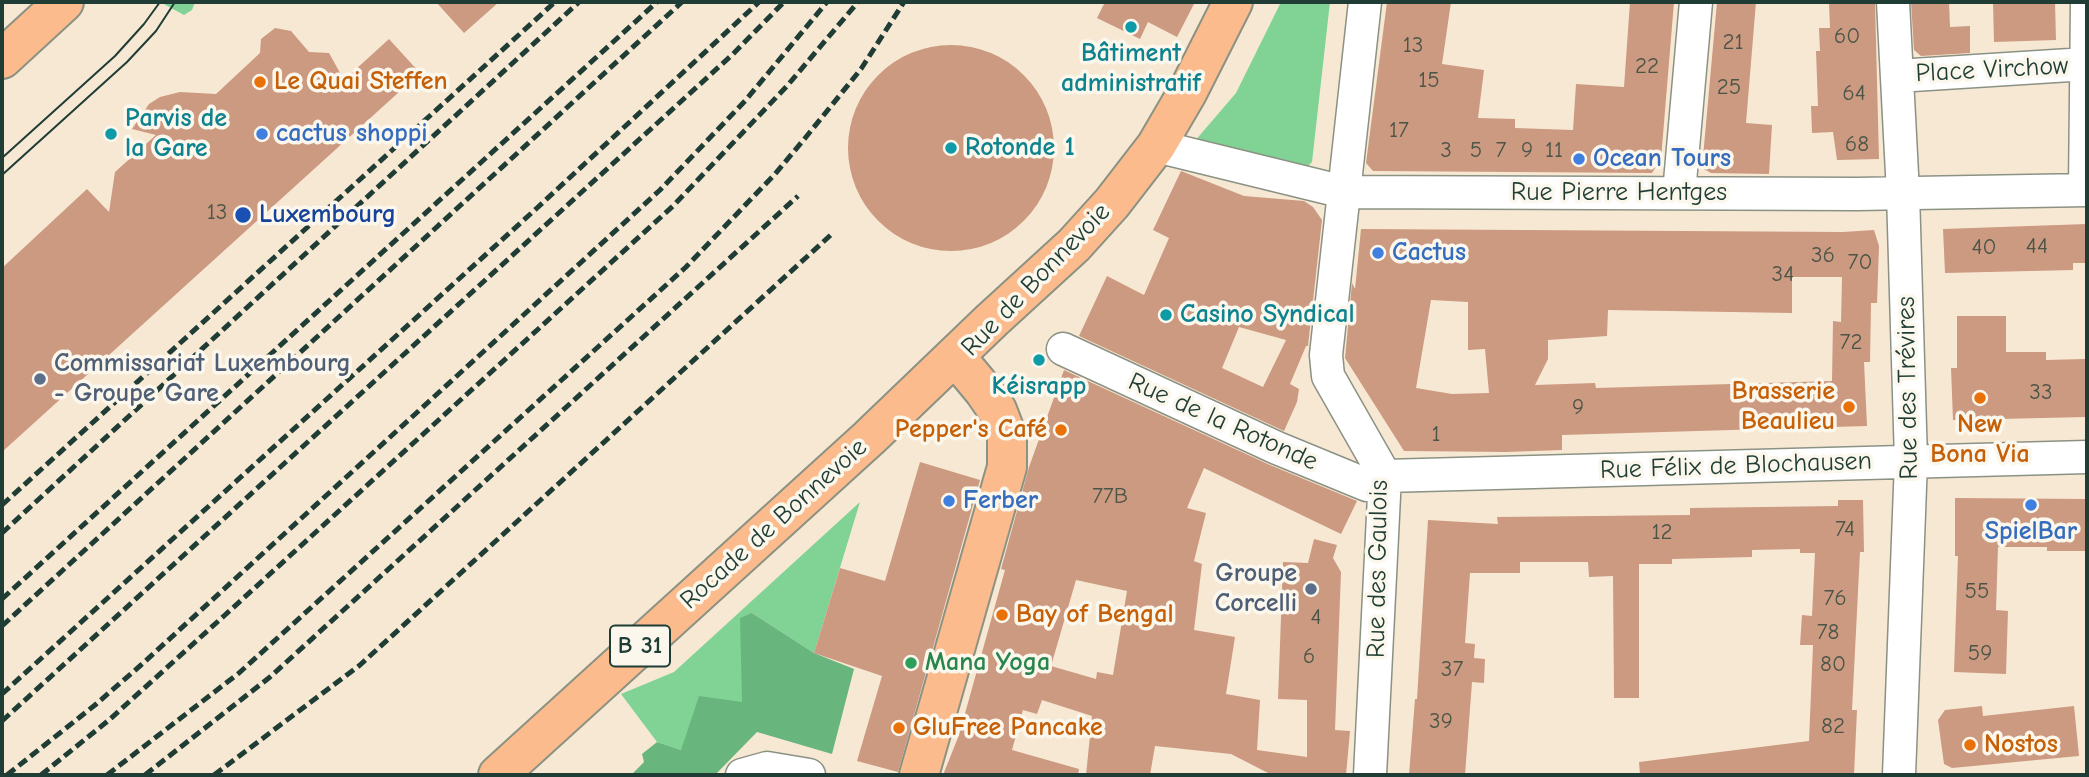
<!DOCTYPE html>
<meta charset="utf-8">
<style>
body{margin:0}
#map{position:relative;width:2089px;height:777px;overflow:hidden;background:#f7e8d4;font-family:"Comic Neue",sans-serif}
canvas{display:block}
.frame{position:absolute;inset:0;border:4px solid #1f3d34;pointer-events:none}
</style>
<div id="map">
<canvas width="2089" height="777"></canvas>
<div class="frame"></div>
</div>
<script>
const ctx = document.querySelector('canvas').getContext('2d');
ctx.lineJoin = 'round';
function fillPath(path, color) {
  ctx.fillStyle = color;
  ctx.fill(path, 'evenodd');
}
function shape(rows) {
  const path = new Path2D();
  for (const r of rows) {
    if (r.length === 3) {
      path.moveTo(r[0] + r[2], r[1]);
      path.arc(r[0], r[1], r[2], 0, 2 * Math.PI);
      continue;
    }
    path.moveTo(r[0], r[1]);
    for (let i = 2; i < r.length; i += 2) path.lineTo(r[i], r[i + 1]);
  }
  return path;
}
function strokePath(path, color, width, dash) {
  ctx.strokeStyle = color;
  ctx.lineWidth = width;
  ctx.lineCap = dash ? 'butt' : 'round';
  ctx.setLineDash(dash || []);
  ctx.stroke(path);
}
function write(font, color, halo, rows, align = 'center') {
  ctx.font = font + ' "Comic Neue",sans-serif';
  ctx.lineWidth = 7;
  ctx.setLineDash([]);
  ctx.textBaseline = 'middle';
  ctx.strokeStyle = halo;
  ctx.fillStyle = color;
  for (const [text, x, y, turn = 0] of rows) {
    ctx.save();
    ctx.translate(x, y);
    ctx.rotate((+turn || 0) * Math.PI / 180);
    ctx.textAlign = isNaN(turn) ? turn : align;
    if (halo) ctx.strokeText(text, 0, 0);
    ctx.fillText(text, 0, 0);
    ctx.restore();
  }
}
fillPath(shape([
 [160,2,195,2,192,10,184,15],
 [1281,2,1330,2,1312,162,1307,167,1194,142,1236,93],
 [860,502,814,653,752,613,742,702,681,750,657,742,621,694,674,672]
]), '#80d395');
fillPath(shape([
 [752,613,814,653,854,669,832,754,757,732,715,775,631,775,644,762,642,754,657,742,681,750,699,696,742,702,740,618]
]), '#68b57e');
fillPath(shape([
 [436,2,499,2,464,33],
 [1105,2,1195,2,1177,37,1148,22,1140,39,1097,18],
 [1387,2,1451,2,1442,64,1484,70,1478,118,1515,119,1515,128,1573,130,1576,84,1624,87,1630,2,1674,2,1661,159,1652,173,1373,171,1366,163],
 [1717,2,1756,2,1746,123,1772,125,1769,174,1711,173,1702,168],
 [1829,2,1875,2,1879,159,1837,160,1833,132,1812,133,1811,106,1818,106,1816,51,1820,51,1819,28,1830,28],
 [1911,2,1949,2,1950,27,1970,26,1970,53,1921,56,1914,50],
 [1993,2,2055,2,2056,40,1994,42],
 [275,28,291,31,309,52,329,53,344,80,389,39,420,73,2,452,2,268,87,189,109,212,115,172,156,135,132,129,149,104,160,97,180,92,216,94,260,53,261,39],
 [951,148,103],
 [1181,171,1244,196,1304,201,1313,207,1322,220,1308,346,1306,346,1290,384,1299,389,1297,402,1284,431,1079,336,1107,276,1144,295,1169,238,1153,230],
 [1239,327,1286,340,1263,387,1222,368],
 [2087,224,2087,263,2073,263,2073,270,1945,273,1943,229],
 [1361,229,1843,232,1874,230,1879,246,1877,303,1871,303,1870,362,1864,362,1867,426,1562,435,1562,450,1506,452,1404,451,1345,358,1352,283,1355,289],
 [1792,277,1842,277,1841,322,1833,321,1832,381,1596,388,1595,383,1535,385,1548,359,1548,340,1607,336,1608,310,1792,313],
 [1431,300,1468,302,1468,350,1485,349,1489,393,1452,394,1416,388],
 [1957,316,2006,316,2006,352,2046,352,2046,360,2085,359,2085,363,2087,363,2087,417,1953,420,1951,368,1957,368],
 [1064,370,1270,465,1357,501,1341,534,1204,468,1187,508,1206,513,1194,561,1202,564,1194,630,1235,637,1226,694,1260,700,1257,750,1307,757,1307,700,1278,699,1283,562,1308,563,1314,539,1337,545,1333,558,1341,572,1335,730,1350,731,1346,775,1272,775,1231,754,1155,746,1150,775,1086,775,1092,716,1042,700,1037,714,1023,710,1012,750,1079,769,1078,775,943,775,959,735,1005,570,1001,569,1029,467],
 [1076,580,1127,591,1113,675,1097,672,1096,679,1051,666],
 [920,462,980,480,898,772,857,761,882,676,814,653,840,568,885,581],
 [1955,498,2087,499,2087,551,2047,551,2047,547,1998,547,1996,610,2008,611,2006,674,1954,672,1958,556,1955,556],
 [1838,500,1863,500,1864,552,1860,552,1852,710,1857,710,1854,775,1640,775,1639,762,1809,741,1813,645,1800,645,1802,615,1812,616,1815,553,1800,553,1800,549,1752,550,1752,557,1672,559,1672,564,1639,564,1639,698,1614,698,1613,576,1589,577,1588,562,1520,562,1520,573,1470,573,1465,643,1475,644,1474,658,1485,659,1484,683,1472,682,1465,775,1409,775,1415,699,1417,699,1428,520,1498,524,1497,517,1690,515,1690,508,1838,506],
 [1982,706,1983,716,2074,706,2079,756,1952,768,1944,764,1938,720,1945,710]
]), '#cc9981');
const minor = shape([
 [1365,2,1326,355,1328,376,1385,476,1370,775],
 [1893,2,1903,193,1911,461,1899,775],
 [1897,76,2086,64],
 [1156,146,1344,192,1857,194,2087,190],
 [2085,190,2087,2],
 [1679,193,1696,2],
 [1063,349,1277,448,1367,485,1385,486],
 [1385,476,2087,457],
 [742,775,767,768,809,775]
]);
const major = shape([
 [2,59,64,2],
 [498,775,869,438,992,320,1074,245,1112,203,1156,146,1187,93,1233,2],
 [919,775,1007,467,1007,436,997,410,984,391,955,356]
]);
strokePath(minor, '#8b9284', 35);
strokePath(major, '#8b9284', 42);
strokePath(minor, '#fff', 32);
strokePath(major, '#fbbb8c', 38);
strokePath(shape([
 [2,158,115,56,144,24,160,2],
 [2,175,127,62,156,31,175,2]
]), '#1f3d34', 2);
strokePath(shape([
 [2,505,555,2],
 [2,533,579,2],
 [2,599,657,2],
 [2,626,682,2],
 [2,694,537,208,759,2],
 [2,721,733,54,784,2],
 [7,775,95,705,141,665,660,190,745,101,827,2],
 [41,775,109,720,225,615,673,206,787,86,858,2],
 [107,775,239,673,686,267,775,174,806,137,861,69,904,2],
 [145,775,270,677,798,196],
 [214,775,360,665,834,232]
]), '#1f3d34', 5, [10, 5]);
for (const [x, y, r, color] of [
 [1131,27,7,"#0f9aa8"],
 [260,82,7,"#e8710a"],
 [111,134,7,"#0f9aa8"],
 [262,134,7,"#3f7fe0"],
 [951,148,7,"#0f9aa8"],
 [1579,159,7,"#3f7fe0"],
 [243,215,9,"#1a4fb4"],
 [1378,253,7,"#3f7fe0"],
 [1166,315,7,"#0f9aa8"],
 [1039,360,7,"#0f9aa8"],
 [40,379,7,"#5c6f8a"],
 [1980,398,7,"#e8710a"],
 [1849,407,7,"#e8710a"],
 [1061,430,7,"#e8710a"],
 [949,501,7,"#3f7fe0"],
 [2031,505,7,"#3f7fe0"],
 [1311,589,7,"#5c6f8a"],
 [1002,615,7,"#e8710a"],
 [911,663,7,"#2e9e5b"],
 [899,728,7,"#e8710a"],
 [1970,745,7,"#e8710a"]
]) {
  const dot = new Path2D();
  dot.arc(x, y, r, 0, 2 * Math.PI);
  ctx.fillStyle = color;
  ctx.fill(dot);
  strokePath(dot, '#fbf7ec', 2.5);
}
write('23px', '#4a5447', null, [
 ["60",1847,36],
 ["21",1733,42],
 ["13",1413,45],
 ["22",1647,66],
 ["15",1429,80],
 ["25",1729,87],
 ["64",1854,93],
 ["17",1399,130],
 ["68",1857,144],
 ["3",1446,150],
 ["5",1476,150],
 ["7",1501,150],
 ["9",1527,150],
 ["11",1554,150],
 ["13",217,212],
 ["44",2037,246],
 ["40",1984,247],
 ["36",1823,255],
 ["70",1860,262],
 ["34",1783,274],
 ["72",1851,342],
 ["33",2041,392],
 ["9",1578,407],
 ["1",1436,434],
 ["77B",1110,496],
 ["74",1845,529],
 ["12",1662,532],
 ["55",1977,591],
 ["76",1835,598],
 ["4",1316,617],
 ["78",1828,632],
 ["59",1980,653],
 ["6",1309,656],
 ["80",1833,664],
 ["37",1452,669],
 ["39",1441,721],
 ["82",1833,726]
]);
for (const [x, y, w] of [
 [640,646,60]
]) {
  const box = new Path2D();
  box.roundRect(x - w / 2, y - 20.5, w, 41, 5);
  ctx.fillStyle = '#fbf7ec';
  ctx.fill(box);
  strokePath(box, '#1f3d34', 2);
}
write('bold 24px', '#1f3d34', null, [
 ["B 31",640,646]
]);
write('bold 26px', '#0d838f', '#fbf7ec', [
 ["Bâtiment",1131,54,"center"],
 ["administratif",1131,84,"center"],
 ["Parvis de",125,119],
 ["la Gare",125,149],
 ["Rotonde 1",965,148],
 ["Casino Syndical",1180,315],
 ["Kéisrapp",1039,387,"center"]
], 'left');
write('26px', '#1f3d34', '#fbf7ec', [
 ["Place Virchow",1992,70,-3],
 ["Rue Pierre Hentges",1619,193],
 ["Rue de Bonnevoie",1036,280,-46],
 ["Rue des Trévires",1908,388,-91],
 ["Rue de la Rotonde",1223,422,24],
 ["Rue Félix de Blochausen",1736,466,-2],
 ["Rocade de Bonnevoie",774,524,-42],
 ["Rue des Gaulois",1378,569,-89]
]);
write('bold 26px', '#c56008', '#fbf7ec', [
 ["Le Quai Steffen",274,82],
 ["Brasserie",1835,392,"right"],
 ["Beaulieu",1835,422,"right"],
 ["New",1980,425,"center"],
 ["Bona Via",1980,455,"center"],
 ["Pepper's Café",1047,430,"right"],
 ["Bay of Bengal",1016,615],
 ["GluFree Pancake",913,728],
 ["Nostos",1984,745]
], 'left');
write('bold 26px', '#366cbe', '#fbf7ec', [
 ["cactus shoppi",276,134],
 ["Ocean Tours",1593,159],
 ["Cactus",1392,253],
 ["Ferber",963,501],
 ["SpielBar",2031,532,"center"]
], 'left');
write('bold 26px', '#164399', '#fbf7ec', [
 ["Luxembourg",259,215]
], 'left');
write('bold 26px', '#4e5e75', '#fbf7ec', [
 ["Commissariat Luxembourg",54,364],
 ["- Groupe Gare",54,394],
 ["Groupe",1297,574,"right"],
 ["Corcelli",1297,604,"right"]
], 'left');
write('bold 26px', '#27864d', '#fbf7ec', [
 ["Mana Yoga",925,663]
], 'left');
</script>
